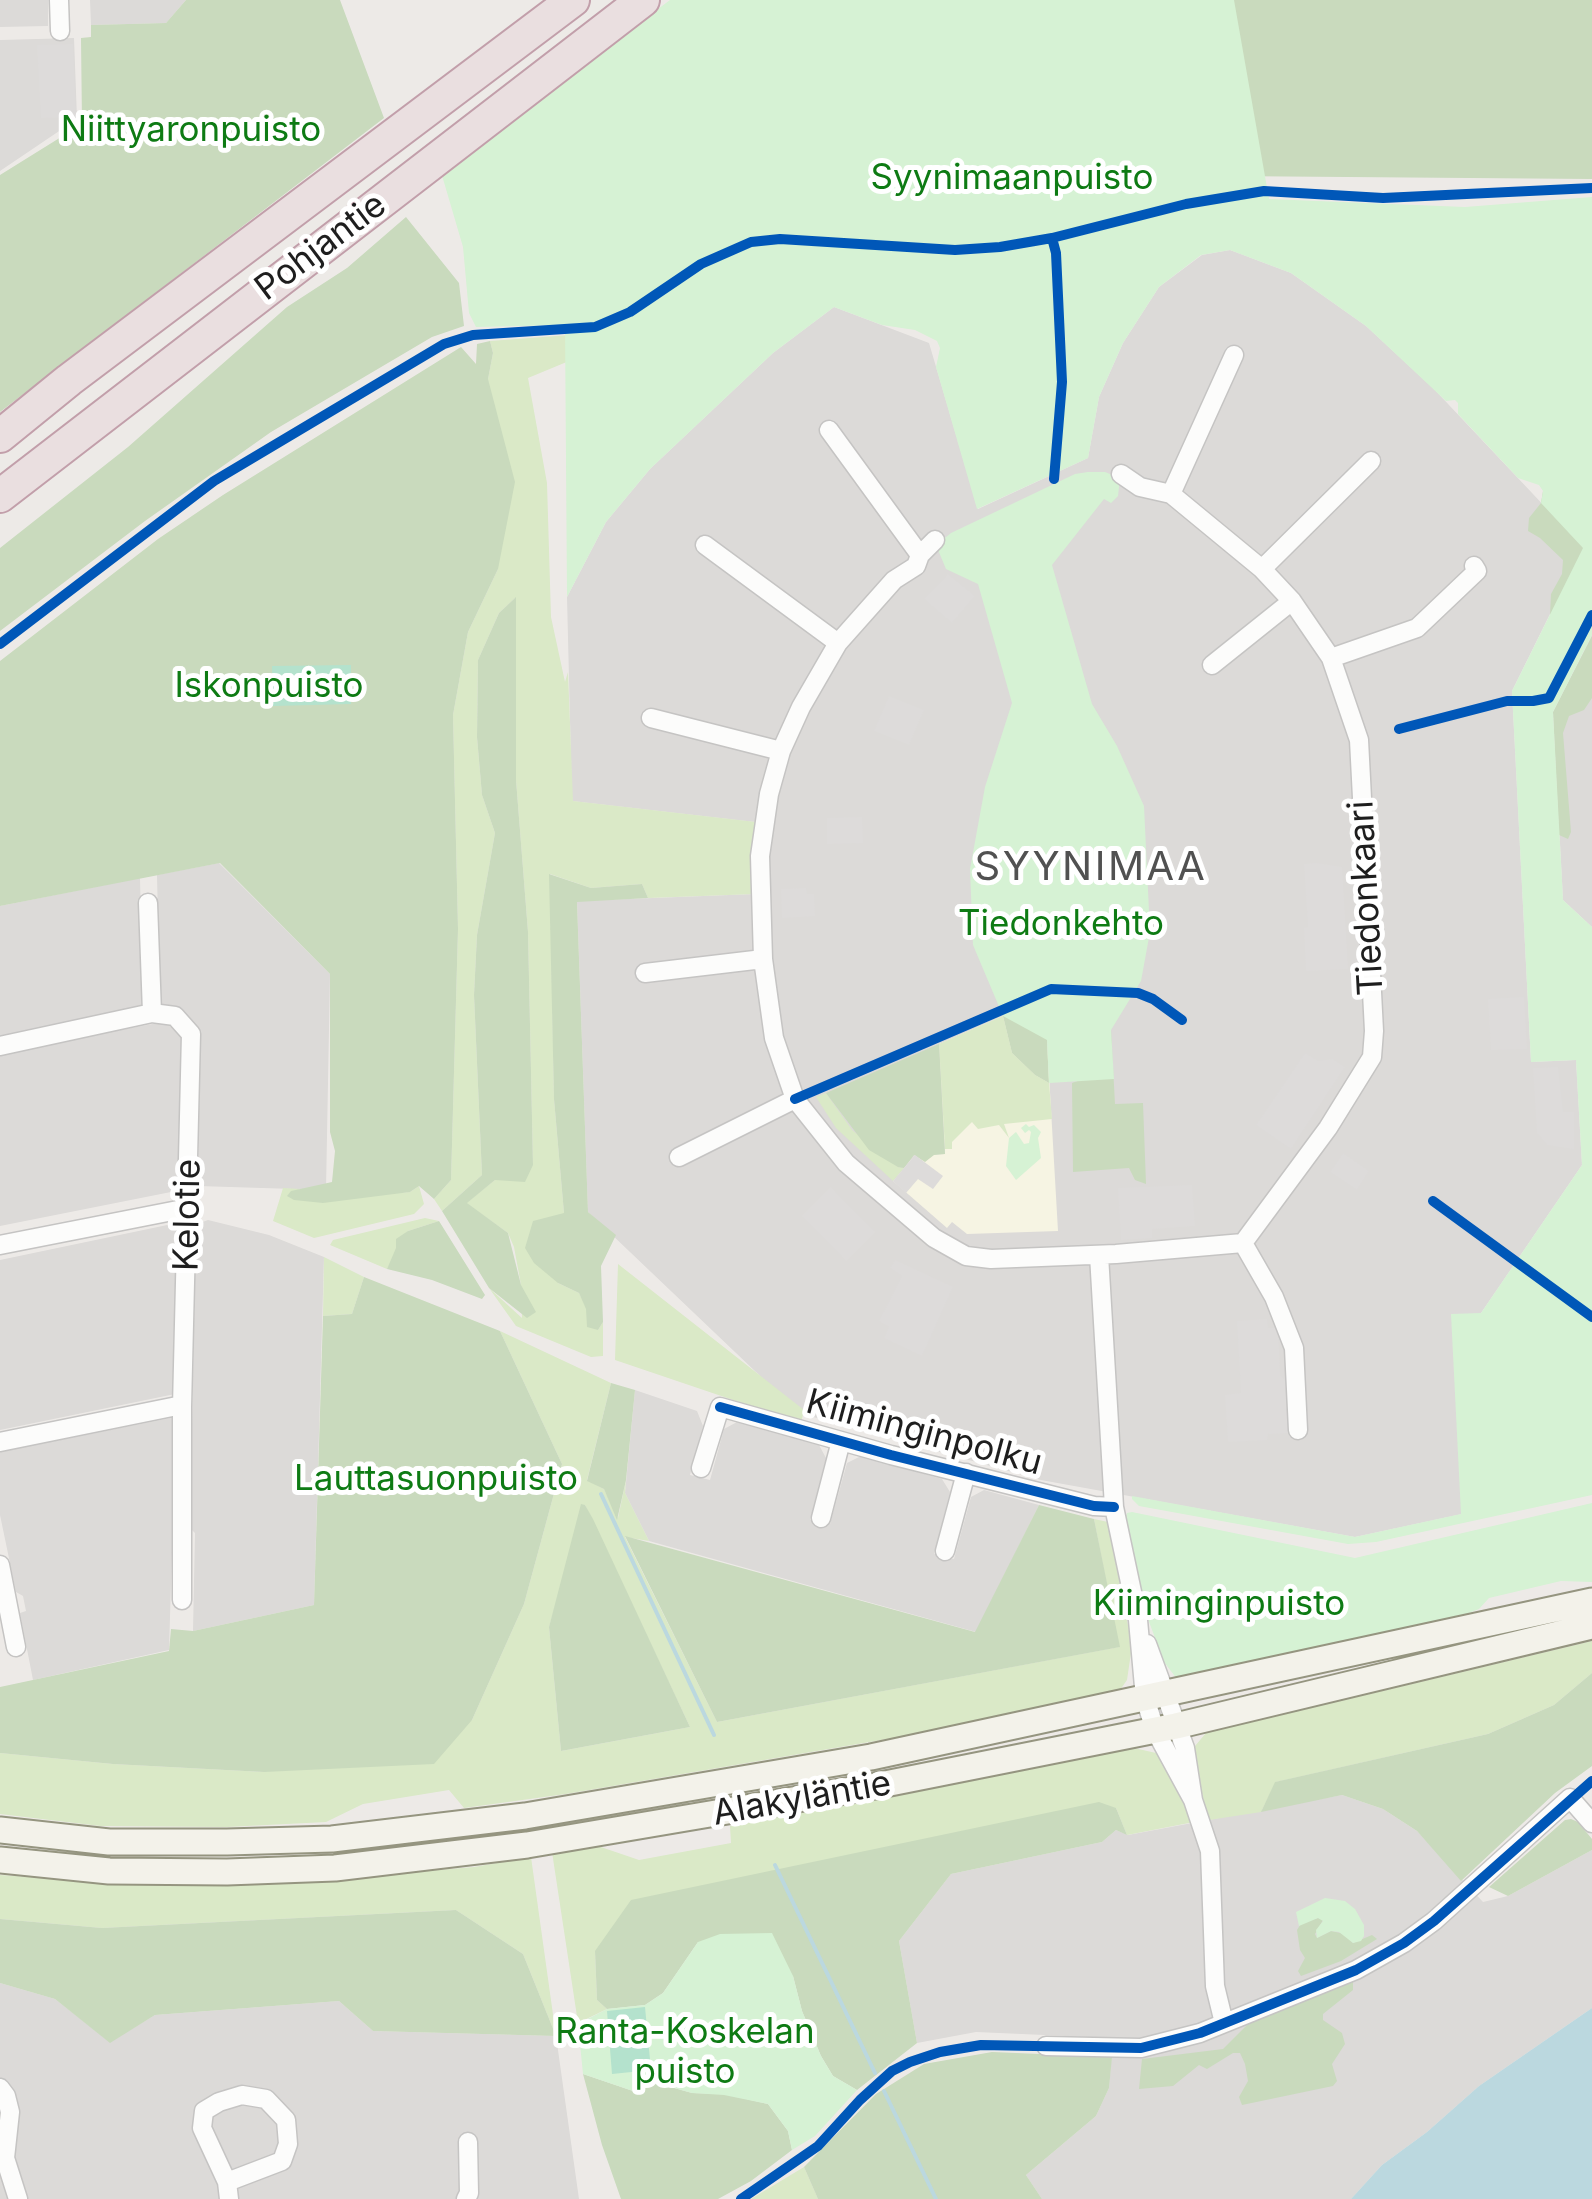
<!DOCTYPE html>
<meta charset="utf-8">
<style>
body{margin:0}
canvas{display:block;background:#edeae7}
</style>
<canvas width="1592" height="2199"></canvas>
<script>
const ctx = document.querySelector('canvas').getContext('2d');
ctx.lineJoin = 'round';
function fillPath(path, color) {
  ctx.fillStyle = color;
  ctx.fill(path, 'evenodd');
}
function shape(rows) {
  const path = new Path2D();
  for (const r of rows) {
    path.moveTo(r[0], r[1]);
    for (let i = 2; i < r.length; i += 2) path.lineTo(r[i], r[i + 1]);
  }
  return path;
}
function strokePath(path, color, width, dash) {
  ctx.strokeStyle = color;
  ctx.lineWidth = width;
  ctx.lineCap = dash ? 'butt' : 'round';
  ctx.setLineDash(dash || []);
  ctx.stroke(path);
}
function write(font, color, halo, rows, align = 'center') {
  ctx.font = font + ' Inter,sans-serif';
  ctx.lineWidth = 10;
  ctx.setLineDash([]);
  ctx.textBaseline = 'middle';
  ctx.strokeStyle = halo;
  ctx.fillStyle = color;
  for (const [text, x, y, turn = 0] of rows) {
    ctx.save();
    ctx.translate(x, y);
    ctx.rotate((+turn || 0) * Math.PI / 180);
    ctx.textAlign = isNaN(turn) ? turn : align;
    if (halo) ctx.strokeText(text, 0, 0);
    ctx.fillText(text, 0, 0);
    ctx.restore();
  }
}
fillPath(shape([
 [0,0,48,0,48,26,0,27],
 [90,0,186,0,166,23,91,25],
 [74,38,77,119,0,171,0,40],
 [1230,250,1291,273,1366,326,1432,387,1583,547,1512,691,1531,1062,1576,1060,1582,1165,1481,1313,1462,1514,1355,1537,1041,1480,799,1413,588,1212,577,901,755,894,755,822,572,801,567,597,606,522,650,469,773,353,834,307,929,343,978,509,1088,458,1099,397,1123,343,1159,287,1202,255],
 [1592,635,1592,927,1563,900,1553,712],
 [219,863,330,974,326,1190,198,1186,200,1038,186,1014,160,1005,157,875],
 [140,878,143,1008,0,1036,0,906],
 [163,1022,179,1030,183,1039,181,1190,0,1226,0,1053],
 [208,1220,269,1235,324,1257,314,1605,193,1631,195,1533,190,1528,196,1230,200,1223],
 [172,1224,179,1230,175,1394,0,1430,0,1260],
 [635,1390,697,1411,703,1426,690,1475,710,1480,724,1429,737,1422,819,1445,826,1458,810,1520,830,1524,847,1463,861,1456,942,1479,950,1492,934,1554,954,1559,971,1497,984,1490,1039,1505,976,1632,649,1541,625,1493],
 [176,1417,169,1650,33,1680,20,1613,26,1611,23,1596,16,1592,0,1515,0,1452],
 [1342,1795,1383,1809,1417,1831,1483,1902,1508,1896,1592,1850,1592,2008,1479,2086,1427,2132,1382,2165,1351,2199,1042,2199,1026,2175,1096,2116,1109,2088,1113,2038,976,2032,917,2043,899,1941,951,1874,1102,1842,1116,1830,1128,1835],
 [0,1983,55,1999,110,2042,155,2015,339,2001,373,2031,556,2036,579,2199,0,2199]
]), '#dcdad8');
fillPath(shape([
 [1003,1016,1047,1040,1058,1231,967,1234,952,1222,947,1228,893,1181,915,1155,945,1154,939,1044]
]), '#f6f4e3');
fillPath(shape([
 [808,262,528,378,547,483,551,617,565,682,568,672,573,801,756,822,755,894,648,898,642,884,591,888,550,874,554,1099,564,1213,558,1283,579,1293,598,1330,603,1322,603,1356,591,1357,516,1326,489,1288,522,1318,521,1285,514,1247,508,1233,466,1203,495,1180,533,1165,528,932,516,780,515,598,499,613,478,660,477,737,482,795,495,833,477,935,474,995,482,1175,442,1211,434,1199,451,1180,458,929,453,715,468,632,498,569,488,379,493,353,490,341,596,333],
 [1003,1016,1012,1053,1035,1075,1049,1083,1052,1119,1004,1124,1009,1138,999,1125,978,1129,972,1122,952,1142,952,1149,945,1149,939,1044],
 [826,1093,852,1130,898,1167,904,1168,893,1181,836,1128,816,1097],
 [419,1186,424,1204,414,1214,314,1238,273,1221,283,1188,301,1189,291,1192,288,1196,367,1195,410,1192],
 [425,1218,439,1221,408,1231,387,1269,330,1245,333,1240],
 [324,1257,364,1277,352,1314,323,1316],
 [618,1264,804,1410,801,1423,615,1360],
 [500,1331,611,1383,587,1480,604,1489,618,1518,626,1480,625,1493,649,1541,625,1537,717,1722,1119,1647,1094,1519,1108,1522,1132,1646,1127,1680,1120,1690,1039,1713,566,1794,464,1808,449,1790,363,1804,326,1822,227,1827,100,1826,0,1814,0,1753,113,1764,264,1772,472,1720,524,1604,562,1464],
 [585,1505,690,1727,561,1751,549,1627],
 [1592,1641,1592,1673,1554,1705,1488,1734,1276,1782,1261,1812,1209,1820,1194,1763,1195,1746,1206,1733],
 [1134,1748,1156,1753,1172,1771,1194,1822,1127,1835,1116,1808,595,1951,597,2000,607,2009,578,2023,552,1852,598,1846,639,1860,731,1843,730,1826],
 [531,1857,556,2036,523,1954,456,1910,102,1928,0,1919,0,1875,109,1882,317,1880,474,1867],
 [804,2167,818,2199,751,2199]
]), '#dae9c7');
fillPath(shape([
 [186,0,340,0,384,118,0,412,0,175,82,124,81,38,91,37,91,25,166,23],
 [1029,0,1592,0,1592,179,1225,176],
 [406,217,459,283,464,326,432,337,271,432,145,521,0,631,0,548,128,447,287,307,347,268],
 [490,341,493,353,488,379,515,482,498,569,468,632,453,715,458,929,451,1180,434,1199,419,1186,410,1192,323,1203,294,1200,287,1196,291,1191,332,1182,335,1151,330,1132,330,974,220,863,0,906,0,661,158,539,223,495,461,347,476,364,477,344],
 [1543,491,1592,535,1549,636,1551,594,1562,574,1563,560,1540,538,1528,531,1529,518,1541,503],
 [516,597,516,780,528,932,533,1165,525,1182,495,1180,467,1203,508,1233,521,1285,536,1312,527,1318,489,1288,442,1211,482,1175,474,995,477,935,495,833,482,795,477,737,478,660,499,613],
 [1592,636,1592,698,1584,710,1569,716,1563,733,1571,832,1568,839,1559,835,1553,712],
 [549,874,591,888,642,884,648,898,577,902,588,1212,616,1235,601,1266,603,1322,598,1330,587,1327,586,1309,579,1293,558,1283,534,1263,525,1248,533,1221,564,1213,554,1099],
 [1042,998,1047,1040,1049,1083,1035,1075,1012,1053,1003,1016],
 [1111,1030,1115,1104,1143,1103,1146,1184,1135,1180,1129,1168,1073,1172,1072,1083,1089,1077],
 [939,1044,945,1154,934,1155,925,1162,914,1155,904,1168,898,1167,869,1150,826,1093],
 [439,1221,485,1295,482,1299,432,1280,387,1269,396,1248,396,1239,408,1231],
 [364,1277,500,1331,562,1464,524,1604,472,1720,434,1764,264,1772,113,1764,0,1753,0,1687,169,1651,171,1629,193,1631,314,1605,323,1316,352,1314],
 [611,1383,635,1390,626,1480,617,1520,604,1489,587,1481],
 [581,1504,585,1505,593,1519,690,1727,561,1751,549,1627],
 [1039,1505,1094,1519,1120,1647,717,1722,625,1536,975,1632],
 [1592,1673,1592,1766,1555,1793,1461,1881,1417,1831,1383,1809,1342,1795,1261,1812,1275,1782,1488,1734,1554,1705],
 [1099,1802,1116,1808,1127,1835,1116,1830,1102,1842,951,1874,899,1941,917,2043,857,2090,833,2076,821,2056,802,2011,793,1976,698,1942,663,1993,645,2005,607,2009,597,2000,595,1951,631,1900],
 [1571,1819,1578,1822,1592,1839,1592,1850,1508,1896,1489,1887,1565,1820],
 [456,1910,523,1954,556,2036,373,2031,339,2001,155,2015,110,2043,55,1999,0,1983,0,1919,102,1928],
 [1318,1918,1323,1920,1315,1934,1317,1938,1331,1931,1345,1934,1353,1943,1372,1935,1377,1939,1341,1961,1301,1976,1298,1971,1305,1958,1300,1950,1297,1930,1302,1922],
 [1353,1981,1353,1990,1323,2014,1323,2020,1342,2033,1345,2044,1332,2064,1337,2081,1333,2086,1242,2105,1239,2097,1248,2081,1245,2064,1240,2053,1233,2053,1207,2069,1199,2065,1173,2086,1139,2089,1142,2059,1223,2049,1251,2021],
 [992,2052,1112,2057,1109,2088,1096,2116,1026,2175,1042,2199,818,2199,804,2167,876,2094,924,2064],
 [583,2074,633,2091,653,2082,692,2093,724,2094,768,2104,788,2131,792,2150,751,2181,718,2199,621,2199,602,2145]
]), '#c9dabd');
fillPath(shape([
 [670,0,1234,0,1269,199,1465,207,1592,197,1592,635,1553,712,1563,900,1592,927,1592,1495,1376,1542,1348,1544,1139,1506,1132,1499,1132,1496,1355,1537,1461,1514,1451,1314,1481,1313,1582,1165,1576,1060,1531,1062,1512,691,1583,548,1541,503,1543,491,1539,485,1518,478,1458,414,1458,403,1455,400,1446,401,1366,326,1291,273,1230,250,1201,255,1159,287,1123,343,1099,397,1088,458,977,509,936,367,940,348,937,341,915,330,882,325,834,307,773,353,650,469,606,522,567,597,565,325,476,327,469,313,463,247,441,172],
 [1088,472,1105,472,1120,478,1118,496,1111,503,1104,499,1052,565,1092,704,1117,746,1144,806,1150,932,1141,981,1111,1030,1114,1079,1049,1083,1047,1040,1003,1016,973,945,970,869,985,787,1012,703,978,584,946,569,936,545,951,533,1075,474],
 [1026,1124,1029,1127,1034,1125,1041,1132,1038,1138,1041,1158,1016,1180,1006,1166,1009,1138,1016,1132,1024,1144,1029,1143,1031,1132,1029,1130,1025,1133,1021,1128],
 [1592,1503,1592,1582,1561,1581,1489,1598,1479,1609,1435,1626,1177,1679,1164,1662,1148,1619,1125,1520,1127,1513,1132,1512,1355,1558],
 [1325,1898,1345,1901,1355,1909,1364,1925,1364,1936,1361,1941,1353,1943,1339,1932,1331,1931,1317,1938,1316,1930,1323,1921,1318,1918,1299,1926,1296,1912],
 [772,1933,793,1976,802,2011,821,2056,833,2076,857,2090,815,2136,792,2150,788,2131,768,2104,724,2095,692,2093,653,2082,633,2091,583,2074,578,2024,607,2009,645,2005,663,1993,698,1942,720,1934]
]), '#d6f2d4');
fillPath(shape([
 [351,665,351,704,273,706,272,666],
 [645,2007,651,2070,612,2074,607,2011]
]), '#b4e2cd');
fillPath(shape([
 [73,44,76,117,41,118,37,45],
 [948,574,975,596,952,623,924,599],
 [889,696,924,710,909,745,874,731],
 [862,817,863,843,827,844,827,818],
 [1317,863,1342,867,1348,969,1306,971,1304,928,1308,927,1304,864],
 [806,888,807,894,814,894,815,916,782,918,781,889],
 [1524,997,1527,1049,1491,1050,1488,999],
 [1305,1053,1318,1061,1333,1059,1345,1067,1291,1149,1256,1125],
 [1558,1067,1563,1112,1574,1112,1574,1149,1547,1145,1537,1133,1533,1068],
 [1343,1153,1369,1171,1357,1190,1330,1172],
 [915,1155,943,1176,933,1189,918,1179,906,1193,893,1181],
 [1192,1185,1195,1226,1152,1229,1152,1238,1121,1240,1118,1188],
 [831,1187,875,1232,846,1261,802,1216],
 [895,1260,953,1287,922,1356,884,1338,889,1326,879,1321,902,1276,890,1268],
 [1267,1319,1268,1328,1278,1328,1280,1374,1288,1384,1289,1433,1268,1434,1267,1440,1228,1442,1225,1395,1241,1393,1237,1321]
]), '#dddbda');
fillPath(shape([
 [1592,2008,1592,2199,1351,2199,1382,2165,1427,2132,1479,2086]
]), '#bbd8df');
strokePath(shape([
 [601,1494,714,1735],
 [775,1865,875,2073],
 [884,2091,936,2199]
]), '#bbd8df', 4);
const street = shape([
 [59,0,60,31],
 [829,430,920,555],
 [1171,494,1234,355],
 [935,540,920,555,916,566,894,580,838,643,801,707,781,751,769,794,760,856,763,959,774,1038,795,1099,846,1163,934,1238,966,1256,991,1259,1116,1254,1243,1243,1328,1128,1372,1057,1374,1031,1359,740,1331,658,1292,601,1262,569,1171,494,1140,487,1121,474],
 [705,545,838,643],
 [1262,569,1371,461],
 [1331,658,1417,628,1477,571,1474,566],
 [1212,665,1292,601],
 [651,718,781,751],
 [148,903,152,1013],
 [645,973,763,959],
 [0,1046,152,1013,175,1016,191,1034,182,1407,182,1600],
 [679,1157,795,1099],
 [1243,1243,1274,1297,1294,1348,1298,1430],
 [0,1245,188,1208],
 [1099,1255,1114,1507,1138,1620,1145,1698,1155,1730,1193,1800],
 [0,1442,182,1405],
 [701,1468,720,1407,891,1455,1094,1506,1114,1507],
 [821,1518,841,1441],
 [945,1551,966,1473],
 [0,1565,16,1647],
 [1147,1644,1185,1748,1193,1800,1210,1851,1215,1986,1224,2023],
 [1046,2046,1141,2048,1200,2033,1356,1970,1404,1943,1434,1921,1570,1798,1592,1823],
 [0,2088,6,2096,10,2112,5,2158,18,2199],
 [227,2182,282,2161,288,2144,286,2120,266,2099,242,2095,219,2102,204,2111,202,2128,227,2182,229,2199],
 [466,2199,469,2193,468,2142]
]);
const secondary = shape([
 [0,1830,109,1842,227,1842,332,1839,525,1816,871,1757,1592,1601],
 [0,1860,109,1871,227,1872,335,1868,527,1845,875,1786,1176,1726,1592,1626]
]);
const highway = shape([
 [0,436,69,380,573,0],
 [0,496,643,0]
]);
strokePath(street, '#c5c4c3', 21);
strokePath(secondary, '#959580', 29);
strokePath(highway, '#c29faa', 36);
strokePath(street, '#fcfcfb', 18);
strokePath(secondary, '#f3f2ea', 25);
strokePath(highway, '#eadfe0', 32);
strokePath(shape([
 [1052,238,1056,253,1062,382,1054,479],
 [0,644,214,481,444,344,473,335,595,327,630,312,701,264,751,242,780,239,955,250,1000,247,1052,238,1186,204,1264,191,1383,198,1592,188],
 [1399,729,1507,701,1533,701,1549,698,1592,615],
 [795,1099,1051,989,1138,993,1153,999,1182,1020],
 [1433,1201,1592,1317],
 [720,1407,891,1455,1094,1506,1114,1507],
 [741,2199,818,2146,860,2100,892,2071,910,2062,940,2052,981,2045,1141,2048,1200,2033,1356,1970,1404,1943,1434,1921,1592,1781]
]), '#0057b8', 10);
write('35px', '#0e7b14', '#fff', [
 ["Niittyaronpuisto",191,130],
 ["Syynimaanpuisto",1012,178],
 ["Iskonpuisto",269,686],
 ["Tiedonkehto",1061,924],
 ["Lauttasuonpuisto",436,1479],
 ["Kiiminginpuisto",1219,1604],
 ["Ranta-Koskelan",685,2032],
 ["puisto",685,2072]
]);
write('35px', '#1e1e1e', '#fff', [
 ["Pohjantie",321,247,-37],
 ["Tiedonkaari",1367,898,-93],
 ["Kelotie",188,1215,-89],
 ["Kiiminginpolku",924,1433,15],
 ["Alakyläntie",802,1799,-10]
]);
ctx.letterSpacing = '2.5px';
write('40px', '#515151', '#fff', [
 ["SYYNIMAA",1091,868]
]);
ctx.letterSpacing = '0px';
</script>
